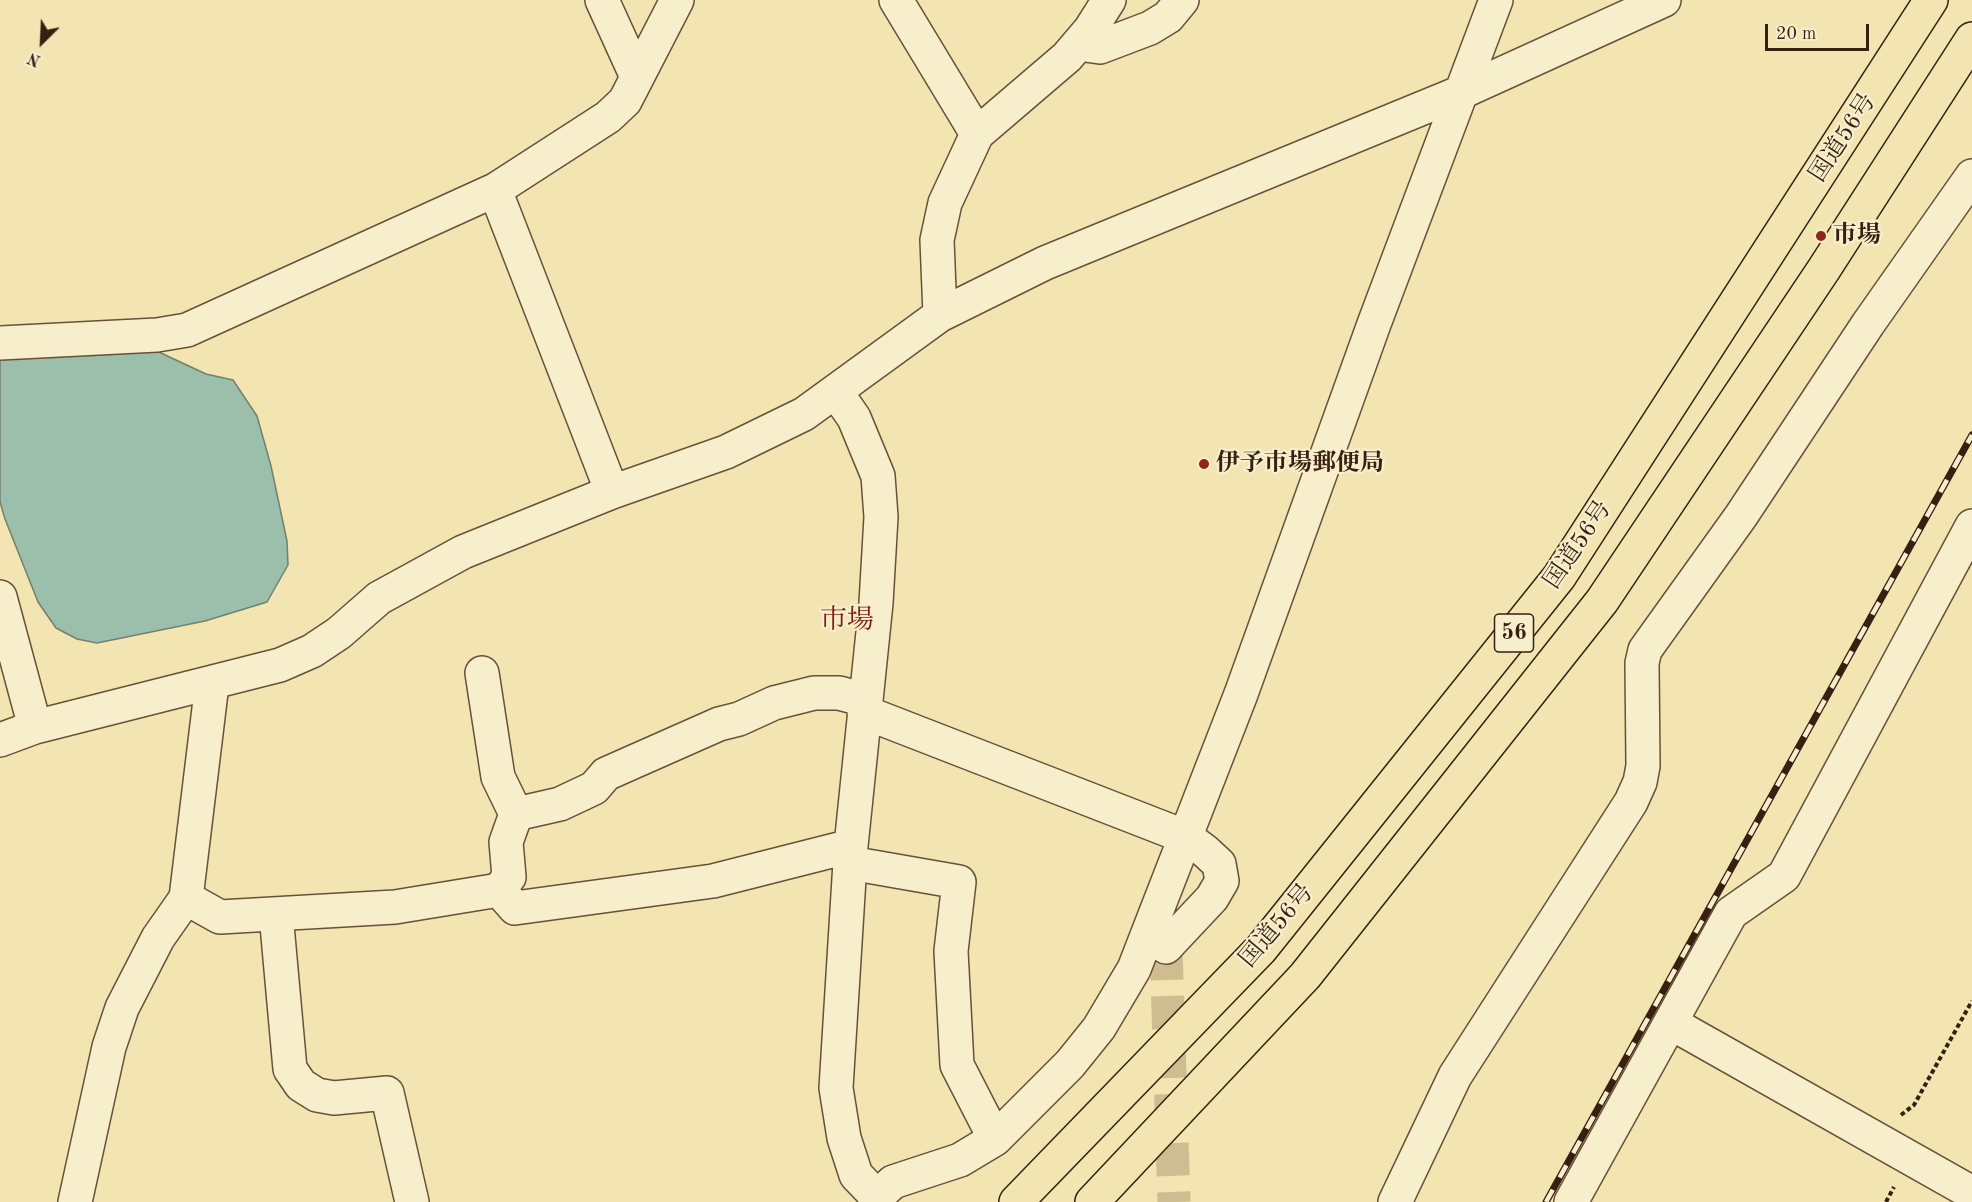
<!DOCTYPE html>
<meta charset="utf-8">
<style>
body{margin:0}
#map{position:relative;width:1972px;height:1202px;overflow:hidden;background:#f3e5b1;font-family:"Old Standard TT",serif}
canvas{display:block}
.north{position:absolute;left:12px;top:12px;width:60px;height:60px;-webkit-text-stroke:4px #f7eecc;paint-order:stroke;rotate:204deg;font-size:16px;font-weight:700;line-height:24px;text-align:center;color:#391f12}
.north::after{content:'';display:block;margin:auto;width:21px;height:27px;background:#391f12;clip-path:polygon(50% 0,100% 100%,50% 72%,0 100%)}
.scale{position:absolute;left:1765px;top:24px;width:104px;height:27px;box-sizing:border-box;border:3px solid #391f12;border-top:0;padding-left:8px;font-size:18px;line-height:21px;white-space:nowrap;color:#391f12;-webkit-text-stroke:4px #f7eecc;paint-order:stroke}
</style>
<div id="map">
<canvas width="1972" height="1202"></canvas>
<div class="north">N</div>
<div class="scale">20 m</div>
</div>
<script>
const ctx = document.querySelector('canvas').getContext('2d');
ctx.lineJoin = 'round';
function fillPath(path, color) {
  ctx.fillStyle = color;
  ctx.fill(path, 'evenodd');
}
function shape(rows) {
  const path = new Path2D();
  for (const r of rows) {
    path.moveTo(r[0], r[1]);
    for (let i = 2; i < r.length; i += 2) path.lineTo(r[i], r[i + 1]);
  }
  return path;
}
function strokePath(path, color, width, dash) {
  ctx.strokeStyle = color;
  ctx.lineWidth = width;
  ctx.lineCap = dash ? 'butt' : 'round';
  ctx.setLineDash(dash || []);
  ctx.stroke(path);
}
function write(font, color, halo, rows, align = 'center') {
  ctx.font = font + ' "Old Standard TT","Noto Serif JP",serif';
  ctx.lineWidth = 4.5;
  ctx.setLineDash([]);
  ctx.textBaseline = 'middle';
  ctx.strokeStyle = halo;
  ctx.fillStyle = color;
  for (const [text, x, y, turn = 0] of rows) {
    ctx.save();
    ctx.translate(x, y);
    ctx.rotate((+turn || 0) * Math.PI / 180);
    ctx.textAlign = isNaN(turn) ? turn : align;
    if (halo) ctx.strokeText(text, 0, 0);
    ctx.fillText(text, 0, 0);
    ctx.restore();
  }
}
const water = shape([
 [148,347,206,374,233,380,257,416,271,466,287,541,288,565,267,602,205,621,97,643,77,639,56,628,38,602,5,519,0,502,0,357,148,347]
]);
fillPath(water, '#9bbfab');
strokePath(water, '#747f6e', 1.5);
strokePath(shape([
 [1166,947,1174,1202]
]), '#cebd91', 33, [33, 16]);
const street = shape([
 [602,0,637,77],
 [896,0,977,134],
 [1078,44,1100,47,1150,28,1168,17,1182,0],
 [495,190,612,492],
 [940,315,937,240,945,203,977,134,1067,57,1090,30,1109,0],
 [0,343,157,335,187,330,495,190,608,117,625,101,677,0],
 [836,392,854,418,878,476,881,517,876,603,851,846,836,1088,844,1138,856,1175,877,1197],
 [0,597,35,727],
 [482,673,498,777,516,814,506,842,509,877,499,890],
 [864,712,1186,837,1205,851,1219,864,1222,881,1212,898,1166,947],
 [0,740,35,727,280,665,312,651,339,633,379,598,463,552,612,492,726,452,804,414,940,315,1045,263,1464,91,1664,0],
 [516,814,560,804,594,788,606,774,719,724,739,719,774,703,814,693,839,693,866,700],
 [850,863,959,882,951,951,957,1065,995,1139],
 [186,898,220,917,395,907,499,890,515,908,713,881,851,846],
 [276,914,290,1069,301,1085,317,1095,334,1098,387,1093,412,1202],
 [1671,1023,1972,1193],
 [75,1202,109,1047,122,1008,158,938,186,898,212,684],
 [877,1202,877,1197,893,1182,960,1160,995,1139,1070,1064,1099,1028,1134,969,1241,694,1374,324,1496,0],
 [1395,1202,1455,1076,1631,802,1640,782,1643,766,1642,663,1645,650,1741,516,1868,324,1972,176],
 [1571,1202,1731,913,1784,876,1972,526]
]);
const highway = shape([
 [1016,1202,1261,949,1559,577,1931,0],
 [1092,1202,1305,976,1602,601,1824,269,1972,39]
]);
strokePath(street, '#68503a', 36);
strokePath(highway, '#391f12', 36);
strokePath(shape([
 [1901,1115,1914,1105,1972,1001],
 [1886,1202,1894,1187]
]), '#391f12', 4, [4.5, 3]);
strokePath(street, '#f7eecc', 33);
strokePath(highway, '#f3e5b1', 33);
const rail = shape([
 [1546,1202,1972,435]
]);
strokePath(rail, '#391f12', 7);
strokePath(rail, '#f7eecc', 4.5, [14]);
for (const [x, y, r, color] of [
 [1821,236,6,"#8f2418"],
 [1204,464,6,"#8f2418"]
]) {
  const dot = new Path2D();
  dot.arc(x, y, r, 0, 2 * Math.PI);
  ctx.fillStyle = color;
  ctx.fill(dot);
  strokePath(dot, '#f7eecc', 2);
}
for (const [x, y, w] of [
 [1514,633,39]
]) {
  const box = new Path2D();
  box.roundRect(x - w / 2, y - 19, w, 38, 4.5);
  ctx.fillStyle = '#f7eecc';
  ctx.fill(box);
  strokePath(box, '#391f12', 1.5);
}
write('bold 22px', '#391f12', null, [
 ["56",1514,633]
]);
write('24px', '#391f12', '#f7eecc', [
 ["国道56号",1843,138,-57],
 ["国道56号",1578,545,-56],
 ["国道56号",1277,926,-50]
]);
write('bold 24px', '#391f12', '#f7eecc', [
 ["市場",1833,236],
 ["伊予市場郵便局",1216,464]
], 'left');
write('27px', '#7a1f14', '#f7eecc', [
 ["市場",847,621]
]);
</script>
